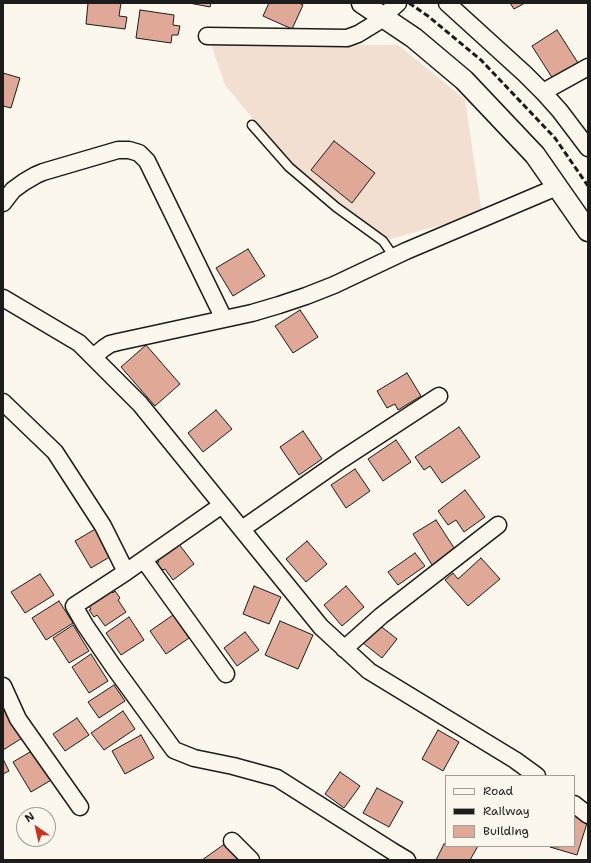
<!DOCTYPE html>
<style>
body{margin:0}
#map{position:relative;width:591px;height:863px;overflow:hidden;background:#fbf7ec;font-family:"Shantell Sans",sans-serif}
canvas{display:block}
.frame{position:absolute;inset:0;border:4px solid #1c1c1c;pointer-events:none}
.legend{position:absolute;left:445px;top:775px;width:130px;height:72px;box-sizing:border-box;background:#fbf7ec;border:1px solid #a29f99;margin:0;padding:5px 7px;list-style:none;font-size:12px;color:#1c1c1c}
.legend li{display:flex;align-items:center;gap:8px;height:20px}
.legend b{width:20px;border:1px solid #a29f99}
.north{position:absolute;left:16px;top:807px;width:40px;height:40px;box-sizing:border-box;background:#fbf7ec;border:1px solid #a29f99;border-radius:50%;rotate:326deg;font-size:11px;font-weight:700;line-height:16px;text-align:center;color:#1c1c1c}
.north::after{content:'';display:block;margin:auto;width:14px;height:18px;background:#c8321e;clip-path:polygon(50% 0,100% 100%,50% 72%,0 100%)}
</style>
<div id="map">
<canvas width="591" height="863"></canvas>
<div class="frame"></div>
<ul class="legend">
<li><b style="height:5px;background:#fbf7ec"></b>Road</li>
<li><b style="height:5px;background:#1c1c1c"></b>Railway</li>
<li><b style="height:11px;background:#e0a897"></b>Building</li>
</ul>
<div class="north">N</div>
</div>
<script>
const ctx = document.querySelector('canvas').getContext('2d');
ctx.lineJoin = 'round';
function fillPath(path, color) {
  ctx.fillStyle = color;
  ctx.fill(path, 'evenodd');
}
function shape(rows) {
  const path = new Path2D();
  for (const r of rows) {
    path.moveTo(r[0], r[1]);
    for (let i = 2; i < r.length; i += 2) path.lineTo(r[i], r[i + 1]);
  }
  return path;
}
function strokePath(path, color, width, dash) {
  ctx.strokeStyle = color;
  ctx.lineWidth = width;
  ctx.lineCap = dash ? 'butt' : 'round';
  ctx.setLineDash(dash || []);
  ctx.stroke(path);
}
fillPath(shape([
 [211,44,398,45,465,99,482,214,390,239,308,185,225,85]
]), '#f3dfd2');
const building = shape([
 [88,3,121,3,119,16,127,17,125,29,86,24,88,3],
 [189,3,211,3,210,7,189,3],
 [269,3,299,3,303,5,292,29,263,16,269,3],
 [510,3,525,3,514,9,510,3],
 [140,10,174,15,173,25,180,26,178,35,172,35,171,43,136,38,140,10],
 [557,30,578,63,553,79,532,46,557,30],
 [3,73,20,78,11,108,3,106,3,73],
 [334,141,375,173,352,203,311,170,334,141],
 [248,249,265,276,233,296,216,268,248,249],
 [300,310,318,337,293,353,275,326,300,310],
 [146,345,180,384,155,406,121,367,146,345],
 [407,373,421,396,398,410,395,404,387,408,377,391,407,373],
 [216,410,232,429,203,452,188,433,216,410],
 [459,427,480,457,442,483,430,466,424,470,415,457,459,427],
 [303,431,322,459,299,475,280,447,303,431],
 [396,440,411,462,383,481,368,459,396,440],
 [355,469,370,491,346,508,331,485,355,469],
 [465,490,485,517,464,532,456,520,448,525,438,511,465,490],
 [436,520,456,551,432,565,413,534,436,520],
 [97,528,113,555,91,568,75,541,97,528],
 [175,539,194,564,173,580,165,569,162,570,157,563,159,562,154,555,175,539],
 [307,541,327,564,306,582,286,559,307,541],
 [415,553,425,566,398,585,388,572,415,553],
 [481,558,500,579,468,606,445,580,453,573,458,579,481,558],
 [40,574,54,595,25,613,11,592,40,574],
 [108,586,113,593,115,591,120,598,118,600,126,612,105,626,97,615,94,617,89,610,91,609,86,601,108,586],
 [254,586,281,597,269,624,243,614,254,586],
 [346,586,364,607,342,626,324,605,346,586],
 [59,601,73,623,46,640,32,618,59,601],
 [173,615,189,638,166,654,150,631,173,615],
 [129,617,144,640,121,655,106,633,129,617],
 [280,621,313,635,298,669,265,655,280,621],
 [378,624,397,639,382,658,363,643,378,624],
 [73,625,89,651,69,663,53,638,73,625],
 [245,632,259,650,237,666,224,648,245,632],
 [91,654,108,681,89,693,72,667,91,654],
 [114,685,125,701,99,718,88,702,114,685],
 [3,701,27,735,3,750,3,701],
 [123,711,135,729,104,750,91,733,123,711],
 [77,718,89,735,65,751,53,734,77,718],
 [438,730,459,742,443,771,422,759,438,730],
 [141,735,154,758,125,774,112,751,141,735],
 [35,749,53,779,31,792,13,762,35,749],
 [4,761,9,771,3,774,3,762,4,761],
 [340,772,360,786,344,808,325,794,340,772],
 [377,788,403,802,389,827,363,813,377,788],
 [574,816,588,820,577,855,550,847,574,846,574,816],
 [226,843,238,860,202,860,226,843],
 [444,844,446,844,446,846,478,846,470,860,436,860,444,844]
]);
fillPath(building, '#e0a897');
strokePath(building, '#1c1c1c', 1);
const service = shape([
 [252,125,289,167,336,207,383,241,394,257]
]);
const minor = shape([
 [447,3,525,74,543,92,560,111,588,148],
 [207,36,347,38,358,34,376,23,398,3],
 [543,92,588,67],
 [3,203,13,190,24,182,36,175,43,172,118,150,129,150,139,153,147,161,224,319],
 [3,298,79,343,140,404,321,627,369,671,515,760,537,776],
 [93,357,104,348,110,344,118,342,252,313,279,305,306,296,334,285,406,251,557,187],
 [3,402,55,452,103,526,126,572],
 [222,505,126,572,74,606,85,625,113,666,174,750,194,758,233,766,277,778,392,851,407,860],
 [242,529,341,460,439,396],
 [144,560,226,674],
 [344,649,381,616,498,525],
 [3,686,18,719,80,807],
 [574,804,588,815],
 [232,841,251,860]
]);
const tertiary = shape([
 [362,3,414,38,464,80,535,155,588,231]
]);
strokePath(service, '#1c1c1c', 11);
strokePath(minor, '#1c1c1c', 19);
strokePath(tertiary, '#1c1c1c', 23);
strokePath(service, '#fbf7ec', 8);
strokePath(minor, '#fbf7ec', 16);
strokePath(tertiary, '#fbf7ec', 20);
strokePath(shape([
 [409,3,428,16,481,60,555,138,588,186]
]), '#1c1c1c', 3, [6, 3]);
</script>
